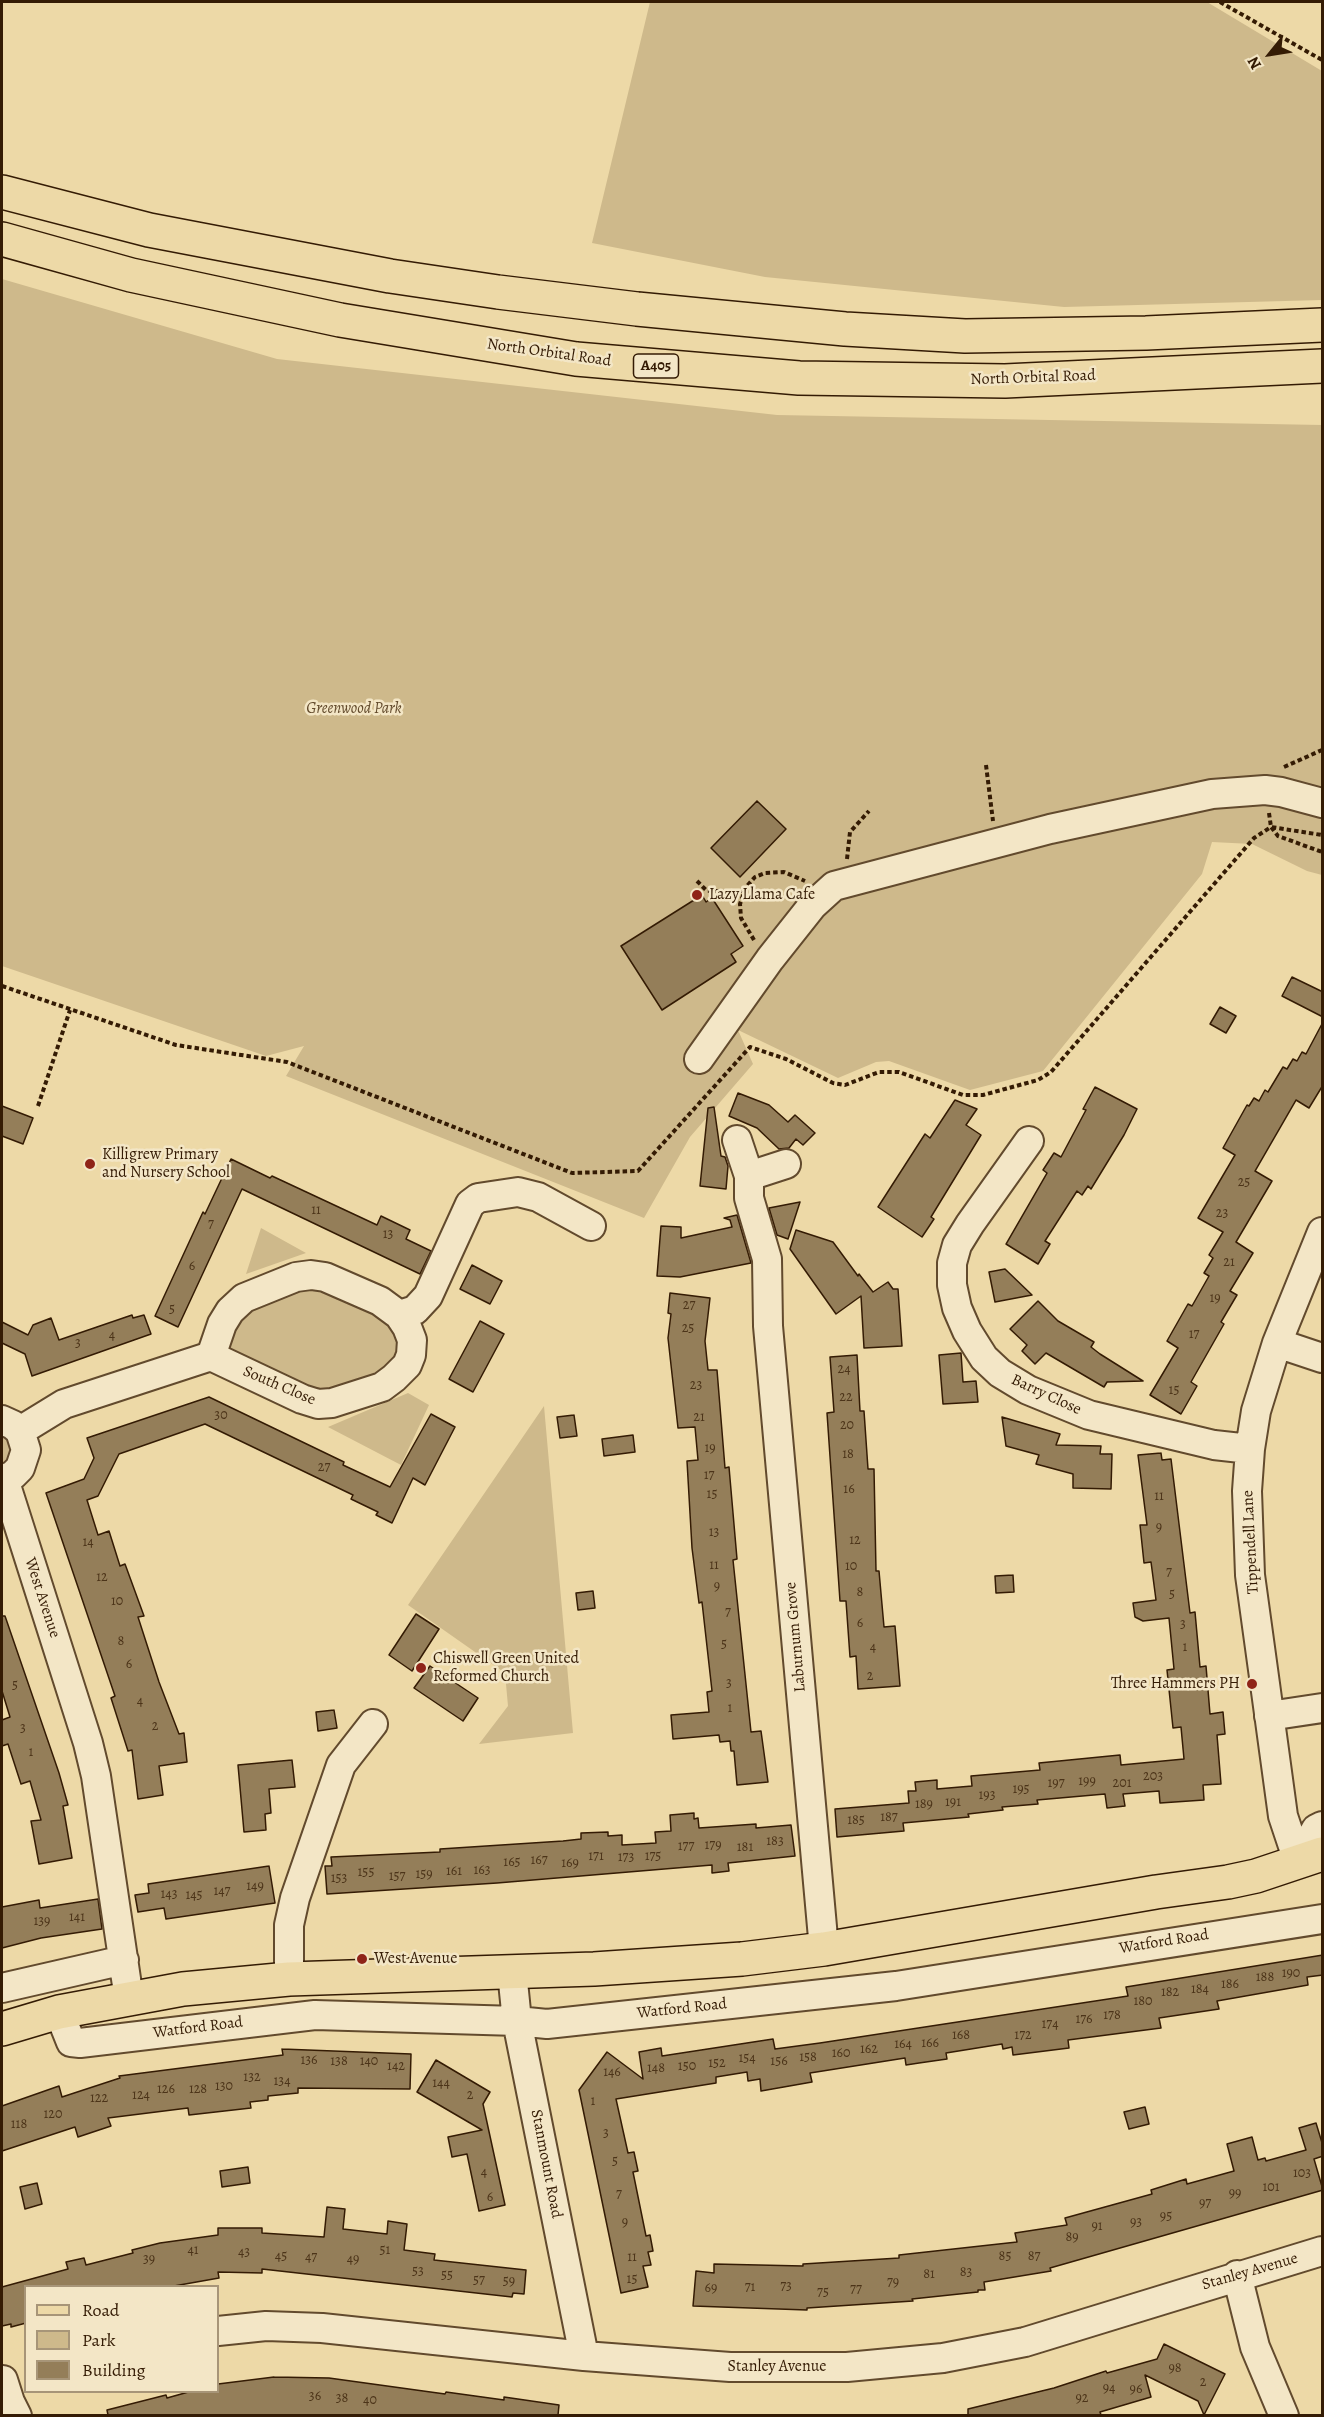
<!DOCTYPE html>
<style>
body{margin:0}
#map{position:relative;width:1324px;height:2417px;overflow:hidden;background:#edd9a7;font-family:Alegreya,serif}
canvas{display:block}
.frame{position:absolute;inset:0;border:3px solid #341b04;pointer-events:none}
.legend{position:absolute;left:24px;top:2285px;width:195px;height:108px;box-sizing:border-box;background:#f3e6c6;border:2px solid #a79578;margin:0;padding:8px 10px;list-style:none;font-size:18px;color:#341b04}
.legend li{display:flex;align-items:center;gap:12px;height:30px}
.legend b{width:30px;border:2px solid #a79578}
.north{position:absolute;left:1240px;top:24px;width:60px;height:60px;-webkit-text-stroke:4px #f3e6c6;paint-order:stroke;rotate:240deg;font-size:16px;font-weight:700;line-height:24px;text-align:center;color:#341b04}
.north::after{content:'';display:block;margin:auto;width:21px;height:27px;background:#341b04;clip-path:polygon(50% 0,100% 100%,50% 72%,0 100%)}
</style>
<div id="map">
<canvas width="1324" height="2417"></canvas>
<div class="frame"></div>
<ul class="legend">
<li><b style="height:8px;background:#edd9a7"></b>Road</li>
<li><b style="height:16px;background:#ceb98b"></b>Park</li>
<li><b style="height:16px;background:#947e59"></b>Building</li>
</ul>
<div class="north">N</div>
</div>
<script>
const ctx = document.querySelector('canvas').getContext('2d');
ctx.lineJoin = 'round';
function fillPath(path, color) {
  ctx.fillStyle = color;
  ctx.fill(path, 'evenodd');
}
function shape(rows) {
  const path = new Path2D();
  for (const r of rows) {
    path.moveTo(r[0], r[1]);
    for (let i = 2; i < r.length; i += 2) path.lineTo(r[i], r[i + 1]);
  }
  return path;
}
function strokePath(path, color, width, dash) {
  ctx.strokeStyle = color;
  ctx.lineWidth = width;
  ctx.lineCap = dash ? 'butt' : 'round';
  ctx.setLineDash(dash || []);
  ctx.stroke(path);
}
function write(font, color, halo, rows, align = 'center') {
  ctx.font = font + ' Alegreya,serif';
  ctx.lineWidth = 5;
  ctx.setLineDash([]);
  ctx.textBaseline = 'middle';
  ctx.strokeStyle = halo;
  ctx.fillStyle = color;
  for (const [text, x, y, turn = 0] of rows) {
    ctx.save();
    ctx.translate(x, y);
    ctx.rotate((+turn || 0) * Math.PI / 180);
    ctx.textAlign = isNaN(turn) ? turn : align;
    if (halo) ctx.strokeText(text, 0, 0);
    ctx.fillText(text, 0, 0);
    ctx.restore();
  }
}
fillPath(shape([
 [650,2,1207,2,1322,71,1322,300,1064,307,765,277,592,243],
 [2,279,277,359,777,415,1322,425,1322,875,1307,871,1252,844,1212,842,1202,874,1043,1071,970,1090,889,1061,876,1062,838,1078,738,1030,753,1064,690,1137,644,1218,286,1076,304,1046,266,1056,2,966],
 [261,1228,306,1253,246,1274],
 [309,1284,374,1307,398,1335,399,1353,374,1380,329,1396,230,1352,226,1342,247,1307],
 [408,1393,429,1405,401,1465,328,1427],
 [544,1406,573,1733,479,1744,508,1706,505,1673,408,1605],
 [2,1432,11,1440,12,1458,2,1467]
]), '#ceb98b');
const building = shape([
 [757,801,786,829,740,877,711,848,757,801],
 [702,895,706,902,712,898,743,946,731,954,736,962,662,1010,621,946,702,895],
 [1292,977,1323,992,1323,1017,1282,996,1292,977],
 [1220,1007,1236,1016,1226,1033,1210,1024,1220,1007],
 [1323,1022,1323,1085,1309,1108,1296,1100,1255,1171,1272,1181,1236,1242,1253,1253,1230,1291,1237,1295,1221,1322,1224,1324,1191,1382,1197,1386,1181,1414,1150,1395,1178,1348,1167,1341,1188,1304,1192,1306,1209,1276,1204,1273,1213,1258,1209,1255,1223,1232,1198,1218,1235,1155,1223,1148,1247,1105,1249,1106,1254,1098,1259,1101,1265,1090,1268,1092,1283,1067,1287,1069,1293,1059,1297,1061,1302,1052,1306,1054,1323,1022],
 [1095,1087,1137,1109,1124,1135,1091,1189,1088,1186,1082,1195,1077,1191,1045,1241,1050,1244,1038,1264,1006,1244,1047,1173,1043,1170,1054,1153,1061,1157,1086,1110,1083,1109,1095,1087],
 [738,1093,769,1105,788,1122,795,1115,815,1133,803,1145,796,1139,789,1148,779,1149,757,1128,729,1116,738,1093],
 [955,1100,977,1109,966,1125,981,1135,931,1217,934,1219,922,1237,878,1207,925,1134,930,1138,955,1100],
 [2,1106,33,1118,23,1144,2,1136,2,1106],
 [714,1107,721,1156,725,1157,728,1166,726,1189,700,1186,708,1108,714,1107],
 [231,1159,270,1178,272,1176,377,1225,381,1216,410,1230,406,1239,431,1251,420,1274,242,1189,178,1327,155,1316,203,1212,205,1214,231,1159],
 [800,1202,788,1239,777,1235,769,1208,800,1202],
 [737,1215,751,1263,680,1277,657,1276,661,1226,681,1227,681,1238,732,1227,730,1220,724,1218,737,1215],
 [796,1230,833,1242,858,1276,859,1274,873,1292,888,1282,893,1289,898,1289,902,1346,864,1348,861,1296,836,1314,790,1249,796,1230],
 [472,1265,502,1281,490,1304,460,1289,472,1265],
 [1005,1269,1032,1295,995,1302,989,1272,1005,1269],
 [670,1293,710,1298,705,1341,708,1370,717,1370,725,1468,729,1467,737,1559,733,1560,751,1732,761,1731,768,1782,737,1785,734,1751,731,1751,730,1741,720,1742,719,1735,673,1739,671,1715,709,1712,707,1692,712,1691,702,1602,699,1603,692,1548,687,1461,698,1460,695,1427,678,1428,668,1338,671,1314,668,1313,670,1293],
 [1038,1301,1058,1321,1094,1342,1091,1347,1100,1354,1143,1381,1107,1382,1104,1387,1046,1353,1035,1364,1022,1351,1027,1345,1010,1329,1038,1301],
 [132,1315,133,1318,144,1315,151,1334,32,1376,25,1354,2,1343,2,1322,28,1335,33,1325,51,1318,59,1340,132,1315],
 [480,1321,504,1334,473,1392,449,1379,480,1321],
 [961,1353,963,1382,976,1381,978,1402,943,1404,939,1355,961,1353],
 [857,1355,860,1411,864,1411,868,1469,874,1469,876,1571,879,1571,884,1627,895,1626,900,1686,858,1689,856,1656,850,1657,846,1601,840,1601,827,1413,834,1412,830,1357,857,1355],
 [209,1397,344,1462,343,1465,390,1487,431,1414,455,1427,425,1485,413,1478,392,1523,376,1515,378,1512,351,1499,353,1495,205,1424,119,1454,98,1496,87,1500,98,1535,109,1531,120,1566,125,1564,144,1616,138,1617,159,1682,179,1734,184,1733,187,1762,159,1766,163,1795,138,1799,132,1750,128,1751,111,1698,115,1696,46,1493,84,1479,94,1458,87,1438,209,1397],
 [574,1415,577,1436,560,1438,557,1417,574,1415],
 [1002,1417,1060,1434,1056,1445,1101,1446,1100,1454,1112,1454,1111,1489,1073,1488,1073,1474,1036,1464,1039,1455,1006,1446,1002,1417],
 [633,1435,635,1452,604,1456,602,1439,633,1435],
 [1161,1453,1162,1460,1171,1459,1190,1613,1195,1612,1200,1667,1206,1666,1210,1714,1223,1712,1225,1734,1217,1735,1221,1784,1203,1785,1204,1800,1160,1803,1159,1791,1123,1794,1125,1806,1107,1808,1105,1794,1037,1800,1038,1804,1002,1807,1003,1810,968,1814,969,1817,903,1823,904,1831,837,1837,835,1809,909,1803,908,1791,916,1791,915,1782,937,1780,937,1789,972,1786,971,1776,1040,1770,1039,1763,1120,1755,1121,1765,1184,1759,1181,1727,1173,1728,1167,1670,1174,1669,1169,1618,1143,1621,1135,1617,1133,1603,1156,1600,1151,1562,1144,1563,1140,1525,1147,1525,1138,1455,1161,1453],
 [1013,1575,1014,1592,996,1593,995,1576,1013,1575],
 [593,1591,595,1608,578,1610,576,1593,593,1591],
 [416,1614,439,1629,412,1671,389,1655,416,1614],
 [2,1616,5,1616,59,1773,68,1805,63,1806,72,1858,39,1864,31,1821,41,1820,30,1781,21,1784,8,1744,2,1746,2,1720,10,1717,2,1691,2,1616],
 [430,1666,478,1698,463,1721,414,1688,430,1666],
 [334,1710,337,1728,318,1731,316,1712,334,1710],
 [292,1760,295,1787,269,1789,271,1813,265,1814,266,1830,244,1832,238,1765,292,1760],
 [694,1813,694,1819,698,1818,699,1828,756,1824,756,1828,791,1825,795,1856,728,1863,729,1871,712,1873,712,1865,497,1883,327,1894,325,1866,332,1866,331,1857,440,1852,440,1849,563,1841,581,1839,581,1833,608,1832,608,1836,622,1835,622,1845,656,1843,655,1832,671,1831,670,1815,694,1813],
 [269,1866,275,1903,166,1919,164,1908,138,1912,135,1895,149,1893,148,1884,269,1866],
 [98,1899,102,1929,41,1938,2,1948,2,1907,39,1900,40,1908,98,1899],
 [1323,1955,1323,1975,1307,1977,1308,1985,1217,2001,1219,2009,1159,2018,1161,2028,1068,2040,1069,2048,1013,2055,1012,2047,1003,2049,1002,2044,946,2053,947,2059,919,2063,906,2065,905,2058,810,2073,812,2082,761,2091,760,2079,748,2081,747,2072,716,2077,716,2083,616,2099,628,2153,634,2152,638,2171,633,2172,646,2236,650,2235,653,2251,648,2252,651,2265,643,2266,648,2287,621,2293,579,2090,607,2052,643,2079,639,2052,661,2048,662,2056,773,2039,775,2049,820,2043,1128,1996,1126,1987,1323,1955],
 [282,2049,411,2054,410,2089,298,2088,298,2093,268,2096,268,2100,250,2102,251,2108,189,2115,188,2108,108,2118,111,2126,78,2137,75,2127,2,2151,2,2106,59,2086,62,2097,120,2078,119,2076,283,2055,282,2049],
 [436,2060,490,2092,483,2104,505,2205,479,2211,467,2154,452,2157,448,2137,482,2130,417,2092,436,2060],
 [1145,2107,1149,2124,1129,2129,1124,2112,1145,2107],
 [1316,2123,1323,2146,1323,2156,1314,2159,1323,2190,1050,2268,1051,2271,984,2282,985,2290,978,2290,978,2292,912,2299,913,2301,807,2308,807,2310,693,2306,696,2271,714,2273,714,2264,803,2266,803,2264,899,2258,899,2255,1017,2242,1015,2233,1067,2225,1065,2218,1152,2194,1151,2190,1186,2179,1187,2184,1234,2171,1227,2144,1252,2137,1258,2160,1265,2158,1266,2161,1306,2150,1299,2128,1316,2123],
 [248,2167,250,2183,222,2187,220,2171,248,2167],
 [37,2183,42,2204,25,2209,20,2187,37,2183],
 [327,2207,345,2209,343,2229,387,2234,388,2221,407,2224,404,2250,435,2254,434,2260,526,2270,524,2294,513,2293,512,2297,262,2269,262,2273,218,2272,219,2278,174,2286,26,2286,26,2323,11,2327,11,2324,2,2326,2,2287,68,2269,66,2262,84,2258,86,2265,133,2253,132,2250,160,2243,218,2235,218,2228,262,2228,262,2233,324,2237,327,2207],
 [1164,2344,1225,2374,1204,2415,1198,2401,1145,2375,1151,2397,1100,2412,1101,2415,968,2415,968,2409,1054,2388,1106,2371,1107,2373,1157,2359,1164,2344],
 [274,2377,329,2378,445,2394,446,2392,504,2400,504,2397,559,2405,558,2415,108,2415,107,2410,166,2395,167,2398,192,2391,218,2391,218,2384,274,2377]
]);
fillPath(building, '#947e59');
strokePath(building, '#341b04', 1.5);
const minor = shape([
 [699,1059,770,959,812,906,834,886,1050,829,1212,794,1265,790,1281,792,1322,803],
 [737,1140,749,1176,749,1198,767,1259,768,1326,824,1949],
 [1029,1141,970,1224,957,1245,952,1263,952,1285,957,1308,967,1331,984,1358,1000,1373,1028,1390,1089,1415,1214,1445,1250,1449],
 [749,1176,786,1164],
 [399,1315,415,1310,428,1296,470,1204,478,1198,518,1192,538,1197,591,1226],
 [1277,1343,1322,1358],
 [2,1420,13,1425,20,1431,26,1450,20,1468,13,1475,2,1480],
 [20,1431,64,1404,211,1356,302,1399,318,1404,332,1403,382,1387,394,1378,407,1365,411,1355,412,1340,407,1327,399,1315,380,1301,325,1277,311,1275,296,1277,244,1298,230,1311,222,1324,211,1356],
 [4,1479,88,1743,96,1776,129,1999],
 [1269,1716,1322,1708],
 [1298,1861,1283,1816,1265,1684,1250,1575,1247,1491,1250,1449,1256,1411,1277,1343,1322,1232],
 [1298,1861,1316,1829,1322,1826],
 [512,1972,517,2021,584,2356],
 [289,1979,289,1925,295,1898,341,1765,373,1724],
 [2,1988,124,1960],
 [59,2012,71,2042,80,2043,315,2015,517,2021,547,2024,896,1986,1322,1919],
 [1237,2275,1255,2347,1284,2416],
 [218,2331,266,2326,322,2328,584,2356,730,2367,847,2367,943,2358,1025,2342,1322,2251],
 [3,2380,10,2402,17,2416]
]);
const major = shape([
 [2,2029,59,2012,129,1999,183,1989,289,1979,594,1969,742,1959,824,1949,1156,1892,1228,1882,1256,1876,1322,1854]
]);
const highway = shape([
 [2,192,149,230,390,276,498,292,637,309,845,329,965,336,1146,333,1322,325],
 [2,239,131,275,340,320,576,359,799,378,1005,381,1322,366]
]);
strokePath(minor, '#624a2d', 32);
strokePath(major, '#341b04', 36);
strokePath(highway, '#341b04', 36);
strokePath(shape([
 [1220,2,1322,60],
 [986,765,993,821],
 [1284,767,1322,750],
 [1269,813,1271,827,1322,835],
 [847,859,850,832,869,811],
 [697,881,707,891,745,891],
 [754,940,741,918,740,904,746,887,755,877,765,873,784,872,805,881],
 [2,986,176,1045,287,1062,572,1173,638,1171,750,1047,786,1059,833,1083,845,1085,879,1072,899,1072,963,1095,983,1095,1038,1080,1051,1072,1254,838,1271,827,1278,836,1322,852],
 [38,1106,70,1010]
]), '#341b04', 4, [4.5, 3]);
strokePath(minor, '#f3e6c6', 28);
strokePath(major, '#edd9a7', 33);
strokePath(highway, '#edd9a7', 33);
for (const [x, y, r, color] of [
 [697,895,6,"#8f2418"],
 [90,1164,6,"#8f2418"],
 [421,1668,6,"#8f2418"],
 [1252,1684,6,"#8f2418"],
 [362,1959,6,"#8f2418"]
]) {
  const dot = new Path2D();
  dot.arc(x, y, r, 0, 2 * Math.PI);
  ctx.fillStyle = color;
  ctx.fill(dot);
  strokePath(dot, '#f3e6c6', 2);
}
write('14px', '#4c3419', null, [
 ["25",1244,1183],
 ["11",316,1211],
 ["23",1222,1214],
 ["7",211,1225],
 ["13",388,1235],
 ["21",1229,1263],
 ["6",192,1267],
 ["19",1215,1299],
 ["27",689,1306],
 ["5",172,1310],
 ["25",688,1329],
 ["17",1194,1335],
 ["4",112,1336],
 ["3",78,1344],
 ["24",844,1370],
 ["23",696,1386],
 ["15",1174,1391],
 ["22",846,1398],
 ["30",221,1416],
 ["21",699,1418],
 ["20",847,1426],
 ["19",710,1449],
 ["18",848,1455],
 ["27",324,1468],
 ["17",709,1476],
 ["16",849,1490],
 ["15",712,1495],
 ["11",1159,1497],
 ["9",1159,1528],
 ["13",714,1533],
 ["12",855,1541],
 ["14",88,1543],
 ["11",714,1566],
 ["10",851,1567],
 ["7",1169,1573],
 ["12",102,1578],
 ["9",717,1587],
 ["8",860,1593],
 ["5",1172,1595],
 ["10",117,1602],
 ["7",728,1613],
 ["6",860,1624],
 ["3",1183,1625],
 ["8",121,1642],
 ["5",724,1645],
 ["4",873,1648],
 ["1",1185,1648],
 ["6",129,1665],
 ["2",870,1677],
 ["3",729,1684],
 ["5",15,1686],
 ["4",140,1702],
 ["1",730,1709],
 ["2",155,1727],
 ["3",23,1729],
 ["1",31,1753],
 ["203",1153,1777],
 ["199",1087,1782],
 ["197",1056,1784],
 ["201",1122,1784],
 ["195",1021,1790],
 ["193",987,1796],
 ["191",953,1803],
 ["189",924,1805],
 ["187",889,1818],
 ["185",856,1821],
 ["183",775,1842],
 ["179",713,1846],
 ["177",686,1847],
 ["181",745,1848],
 ["171",596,1857],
 ["175",653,1857],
 ["173",626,1858],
 ["167",539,1861],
 ["165",512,1863],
 ["169",570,1864],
 ["163",482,1871],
 ["161",454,1872],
 ["155",366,1873],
 ["159",424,1875],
 ["157",397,1877],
 ["153",339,1879],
 ["149",255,1887],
 ["147",222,1892],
 ["143",169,1895],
 ["145",194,1896],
 ["141",77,1918],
 ["139",42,1922],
 ["190",1291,1974],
 ["188",1265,1978],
 ["186",1230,1985],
 ["184",1200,1990],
 ["182",1170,1993],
 ["180",1143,2002],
 ["178",1112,2016],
 ["176",1084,2020],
 ["174",1050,2025],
 ["168",961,2036],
 ["172",1023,2036],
 ["166",930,2044],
 ["164",903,2045],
 ["162",869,2050],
 ["160",841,2054],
 ["158",808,2058],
 ["154",747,2059],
 ["136",309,2061],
 ["138",339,2062],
 ["140",369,2062],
 ["156",779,2062],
 ["152",717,2064],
 ["142",396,2067],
 ["150",687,2067],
 ["148",656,2069],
 ["146",612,2073],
 ["132",252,2078],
 ["134",282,2082],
 ["144",441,2084],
 ["130",224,2087],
 ["126",166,2090],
 ["128",198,2090],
 ["124",141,2096],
 ["2",470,2096],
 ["122",99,2099],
 ["1",593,2102],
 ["120",53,2115],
 ["118",19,2125],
 ["3",606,2134],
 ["5",615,2162],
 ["4",484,2173],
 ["103",1302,2174],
 ["101",1271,2188],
 ["99",1235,2194],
 ["7",619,2195],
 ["6",490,2198],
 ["97",1205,2204],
 ["95",1166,2217],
 ["9",625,2223],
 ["93",1136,2223],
 ["91",1097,2227],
 ["89",1072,2238],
 ["41",193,2251],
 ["51",385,2251],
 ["43",244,2253],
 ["45",281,2257],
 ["85",1005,2257],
 ["87",1034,2257],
 ["47",311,2258],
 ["11",632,2258],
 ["39",149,2260],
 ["49",353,2260],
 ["53",418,2272],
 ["83",966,2273],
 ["81",929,2275],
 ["55",447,2276],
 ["15",632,2280],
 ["57",479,2281],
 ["59",509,2282],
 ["79",893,2283],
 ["73",786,2287],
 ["71",750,2288],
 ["69",711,2289],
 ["77",856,2290],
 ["75",823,2293],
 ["98",1175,2369],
 ["2",1203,2383],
 ["94",1109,2389],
 ["96",1136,2390],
 ["36",315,2397],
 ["38",342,2399],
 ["92",1082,2399],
 ["40",370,2401]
]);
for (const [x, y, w] of [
 [656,366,45]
]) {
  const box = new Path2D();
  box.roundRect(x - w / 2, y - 12, w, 24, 4.5);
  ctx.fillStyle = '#f3e6c6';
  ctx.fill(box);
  strokePath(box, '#341b04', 1.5);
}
write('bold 15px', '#341b04', null, [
 ["A405",656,366]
]);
write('16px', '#341b04', '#f3e6c6', [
 ["North Orbital Road",549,353,8],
 ["North Orbital Road",1033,378,-2],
 ["South Close",279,1386,23],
 ["Barry Close",1046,1395,25],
 ["Tippendell Lane",1251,1542,-93],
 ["West Avenue",42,1598,72],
 ["Laburnum Grove",796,1637,-95],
 ["Watford Road",1164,1942,-9],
 ["Watford Road",682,2009,-6],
 ["Watford Road",198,2028,-7],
 ["Stanmount Road",546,2164,79],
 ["Stanley Avenue",1250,2272,-16],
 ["Stanley Avenue",777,2367]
]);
write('italic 16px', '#624a2c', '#f3e6c6', [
 ["Greenwood Park",354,709]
]);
write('16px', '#341b04', '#f3e6c6', [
 ["Lazy Llama Cafe",709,895],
 ["Killigrew Primary",102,1155],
 ["and Nursery School",102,1173],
 ["Chiswell Green United",433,1659],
 ["Reformed Church",433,1677],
 ["Three Hammers PH",1240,1684,"right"],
 ["West Avenue",374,1959]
], 'left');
</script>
